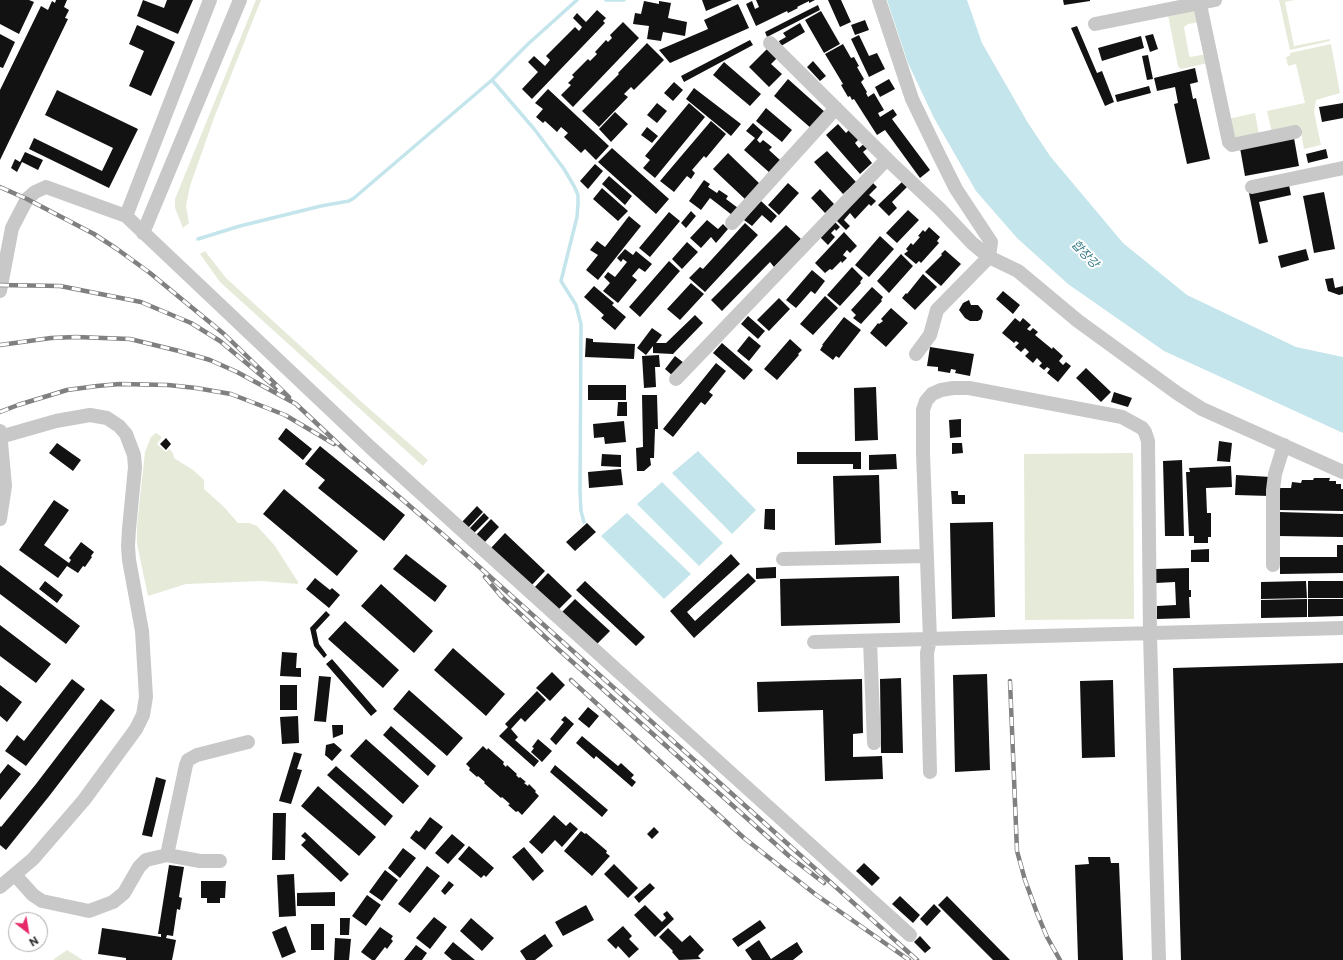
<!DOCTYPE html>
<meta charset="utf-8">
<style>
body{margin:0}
#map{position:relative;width:1343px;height:960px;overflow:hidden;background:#fff;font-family:Commissioner,sans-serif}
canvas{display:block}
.north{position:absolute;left:8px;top:912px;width:40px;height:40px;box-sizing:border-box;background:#fff;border:1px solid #aaa;border-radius:50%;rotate:149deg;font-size:11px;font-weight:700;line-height:16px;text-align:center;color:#2b2b2b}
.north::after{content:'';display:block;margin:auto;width:14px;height:18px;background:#e72967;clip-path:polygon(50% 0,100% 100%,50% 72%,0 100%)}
</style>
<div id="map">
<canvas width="1343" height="960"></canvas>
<div class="north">N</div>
</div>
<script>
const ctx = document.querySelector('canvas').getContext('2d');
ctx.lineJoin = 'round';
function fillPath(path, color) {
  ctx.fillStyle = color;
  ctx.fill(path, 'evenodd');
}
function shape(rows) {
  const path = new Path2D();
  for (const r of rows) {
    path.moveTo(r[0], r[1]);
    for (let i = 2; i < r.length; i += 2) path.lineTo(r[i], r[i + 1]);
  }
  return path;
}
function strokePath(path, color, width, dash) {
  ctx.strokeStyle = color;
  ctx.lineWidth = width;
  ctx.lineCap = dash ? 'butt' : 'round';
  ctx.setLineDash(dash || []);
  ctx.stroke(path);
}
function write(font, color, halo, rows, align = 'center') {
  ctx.font = font + ' Commissioner,"Noto Sans KR",sans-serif';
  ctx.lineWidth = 4;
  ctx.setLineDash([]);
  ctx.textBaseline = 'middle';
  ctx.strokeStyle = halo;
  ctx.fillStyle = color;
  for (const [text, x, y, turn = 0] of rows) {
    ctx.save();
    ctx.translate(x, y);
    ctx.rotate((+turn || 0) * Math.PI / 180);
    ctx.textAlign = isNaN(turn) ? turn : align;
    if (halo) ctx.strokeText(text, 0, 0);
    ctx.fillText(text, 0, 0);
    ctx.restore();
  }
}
fillPath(shape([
 [256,0,261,0,214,118,190,186,186,206,189,223,183,228,175,208,175,199],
 [1279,0,1294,0,1285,2,1294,46,1330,39,1330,41,1290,50],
 [1197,8,1200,22,1188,24,1184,27,1189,55,1190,57,1207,54,1208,63,1181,69,1178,66,1168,15],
 [1331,44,1340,93,1316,100,1314,112,1321,145,1304,149,1300,127,1272,133,1267,111,1305,103,1296,64,1288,66,1286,57,1290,56,1290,53],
 [1255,113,1259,135,1232,141,1228,119],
 [205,251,226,278,365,405,428,460,423,466,220,282,200,254],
 [156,433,162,437,157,444,166,452,169,449,173,453,174,458,193,470,204,480,204,489,224,507,238,523,249,523,257,526,275,546,298,582,298,584,261,581,186,584,148,596,137,544,137,525,145,452,151,437],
 [1133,453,1134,619,1025,620,1024,454],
 [67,950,83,960,54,960,54,959]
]), '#e6ead8');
fillPath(shape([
 [887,0,967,0,982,43,1028,123,1050,156,1123,243,1187,295,1296,347,1343,357,1343,433,1164,351,1068,284,1017,238,976,191,934,118,908,63],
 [698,451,756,510,732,534,672,473],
 [662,482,723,543,699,566,637,504],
 [627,513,691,574,664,599,601,536]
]), '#c3e5eb');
strokePath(shape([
 [606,0,624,0],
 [492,80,535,130,564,169,574,186,578,195,578,204,577,217,561,281,576,305,581,324,580,491,581,511,584,522],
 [198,239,240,226,321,206,349,201,354,198,492,80,528,44,577,0]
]), '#c3e5eb', 3.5);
fillPath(shape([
 [0,0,29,0,34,2,19,34,0,24],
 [56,0,67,0,64,7,69,10,65,18,68,19,0,160,0,90,41,6,48,10,52,1,55,3],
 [143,0,164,8,167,0,193,0,178,34,137,16],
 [702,0,732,0,706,11],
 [756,0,815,0,809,3,809,1,797,7,798,8,788,13,787,11,756,26,746,4,752,1,755,9,759,7],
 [828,0,841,0,851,22,840,27],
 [1063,0,1090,0,1090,1,1064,5],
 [644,1,659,4,659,1,671,3,668,18,687,22,685,36,663,32,661,41,647,39,649,26,633,24,635,13,641,14],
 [738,4,749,28,670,63,659,50,708,29,704,20],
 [818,5,820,10,767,37,765,32],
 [597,10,606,18,603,21,605,23,532,99,522,89,538,72,528,62,534,56,545,66,550,60,546,56,575,27,579,31,582,27,573,18,577,13,586,22],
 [821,11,840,44,824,53,805,20],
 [865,20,869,30,855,35,851,25],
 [623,22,639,38,573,107,561,95,571,85,568,83,574,77,572,75,588,59,590,61,597,54,595,52,606,40,608,42,612,38,610,35],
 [800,23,805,32,781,46,779,41,786,37,783,33],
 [137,25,175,42,151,96,129,86,144,51,129,44],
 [1077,26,1097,73,1102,71,1114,102,1105,106,1071,28],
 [0,34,15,42,3,68,0,67],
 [1153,34,1158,49,1150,52,1145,36],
 [859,35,869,56,877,53,885,69,869,77,851,39],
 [1141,36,1144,48,1102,61,1098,48],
 [750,40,753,45,684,82,681,76],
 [647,43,664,60,634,90,631,87,624,94,628,97,599,127,582,111,619,74,618,73],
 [843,44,851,58,854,57,859,66,857,67,864,79,861,82,867,92,866,93,868,97,874,93,884,110,878,113,880,117,893,109,897,115,892,119,930,170,920,178,885,130,877,135,854,99,852,100,850,96,848,97,841,85,843,84,825,54],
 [768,48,777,58,771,64,782,74,769,87,749,67],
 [1148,55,1153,79,1147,80,1142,56],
 [813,61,826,76,820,81,807,67],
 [724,62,761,94,750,106,713,75],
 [1195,68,1198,82,1190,84,1193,99,1196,98,1210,159,1187,164,1174,104,1178,103,1175,87,1157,91,1154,78],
 [788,79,826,113,812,129,774,96],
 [889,79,895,89,880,97,875,87],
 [674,82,683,90,673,101,664,93],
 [1149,86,1151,93,1117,102,1115,95],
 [694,88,741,124,731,136,686,99],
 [548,89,609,146,596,160,585,149,581,153,564,137,568,133,561,127,557,132,545,121,543,123,536,117,543,109,535,103],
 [57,90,138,129,109,188,29,149,34,138,102,171,113,148,45,115],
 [657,103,667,111,657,123,647,115],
 [689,103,705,117,655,178,643,168,650,160,645,156],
 [1343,103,1343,118,1322,122,1319,107],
 [766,108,792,130,782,142,756,121],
 [615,112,628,124,611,142,599,129],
 [711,121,726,134,706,158,704,156,692,170,695,173,691,179,687,176,674,192,660,181],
 [753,123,763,132,757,140,760,143,763,140,772,147,769,150,781,161,770,173,744,150,755,138,746,131],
 [838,124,846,133,850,129,859,139,855,143,859,148,865,143,869,147,863,152,872,163,860,174,826,135],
 [647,127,658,136,652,143,641,135],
 [1294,138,1299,166,1245,176,1240,148],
 [612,148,669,199,656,214,598,162],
 [1326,149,1328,158,1308,163,1306,154],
 [827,151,856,182,843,194,814,162],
 [25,152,43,160,38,170,22,162,17,172,11,168,15,159,20,162],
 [728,153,761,185,746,200,713,169],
 [595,164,603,171,588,189,580,181],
 [609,176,632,196,625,205,602,184],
 [704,180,710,184,708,187,717,193,719,190,728,196,726,199,738,208,732,215,710,198,701,210,689,201],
 [871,181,877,187,869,195,876,201,871,206,869,204,855,219,850,213,844,220,850,226,846,230,835,219],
 [903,181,908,186,892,202,897,208,889,216,878,205],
 [788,183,799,193,779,215,768,205],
 [1289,185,1291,195,1259,202,1268,242,1259,244,1249,193],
 [602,188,628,211,618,221,593,199],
 [820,189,834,204,825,213,811,198],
 [1324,192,1335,249,1314,253,1303,196],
 [761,201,777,216,771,223,762,215,752,226,744,220],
 [908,210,919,220,897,243,886,233],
 [691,211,696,216,686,228,681,223],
 [669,212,680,221,650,257,639,248],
 [629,216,641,226,598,280,586,270,598,255,590,250,597,241,605,247],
 [707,220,718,229,723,224,728,229,716,243,711,237,701,248,690,238],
 [834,221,840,227,836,231,835,229,831,233,835,237,828,245,819,236],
 [745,223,758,235,705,292,689,278,700,267,703,269],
 [786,225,801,239,774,267,770,262,722,311,711,300],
 [929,227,940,237,937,241,939,243,921,263,919,261,916,264,904,254,908,251,906,249,911,243,913,245,920,237,918,236,923,230,925,232],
 [844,232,857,246,850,253,847,250,843,255,847,258,842,263,841,261,832,270,830,269,825,273,815,263],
 [880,236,894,249,869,277,855,265],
 [687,242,698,252,682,269,672,259],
 [625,249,633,255,636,251,652,264,645,272,639,268,632,276,637,280,618,303,603,291,610,283,604,277,608,272,615,277,627,262,623,259,621,262,617,258],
 [1306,249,1309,260,1281,268,1278,256],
 [945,250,961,264,941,286,925,272,942,255,941,254],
 [901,254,913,266,889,293,877,281],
 [669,261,680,271,640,317,629,307],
 [852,267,863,278,860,282,861,283,840,306,827,295],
 [812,270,825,281,815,294,811,291,796,308,786,300],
 [923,274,937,287,915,310,902,298,906,293,907,294],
 [1333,278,1335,288,1343,286,1343,294,1339,295,1328,291,1325,279],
 [691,283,704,294,680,320,667,309],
 [594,286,614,303,612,305,626,317,615,330,601,318,604,315,584,297],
 [872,287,883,297,881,300,882,301,861,324,853,318,856,315,851,310],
 [1003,291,1020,305,1013,314,996,299],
 [825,296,838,308,813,335,800,324],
 [779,298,790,309,769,331,757,320],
 [969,300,971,305,978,305,983,311,981,319,978,321,970,321,965,318,959,310,963,303],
 [891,308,908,323,886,347,870,333,878,323,879,324,883,321,881,319],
 [695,315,703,323,673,354,653,353,653,346,646,355,637,348,652,328,662,335,656,343,666,343],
 [748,316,765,331,758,339,741,324],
 [844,317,861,330,839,358,836,356,833,360,820,350,823,345,822,345],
 [1015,318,1020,322,1023,318,1031,325,1027,329,1030,331,1033,328,1038,332,1035,335,1052,349,1053,347,1063,356,1059,361,1063,365,1066,362,1071,366,1058,382,1047,373,1050,369,1047,367,1044,370,1039,366,1042,363,1037,358,1033,363,1025,356,1029,352,1025,348,1021,352,1015,347,1019,343,1016,341,1014,343,1002,333],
 [749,336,761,346,749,361,737,351],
 [586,338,593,339,593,342,635,344,634,359,585,357],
 [790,339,802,350,798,354,799,355,777,380,764,369],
 [722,343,753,370,744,380,713,353],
 [930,347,974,354,970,376,955,373,956,370,951,369,950,373,938,371,938,367,927,366],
 [659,355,660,367,655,367,656,387,644,388,642,356],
 [675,356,684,363,674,377,665,369],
 [716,363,726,371,709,392,713,395,705,405,701,402,673,437,663,429],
 [1086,368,1111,392,1101,402,1076,378],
 [588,385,626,385,626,400,588,400],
 [876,387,878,440,855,441,854,388],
 [1114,392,1132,398,1128,407,1111,402],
 [642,395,657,395,658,429,655,429,654,458,650,458,651,465,644,471,637,471,636,448,643,447],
 [618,402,627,402,627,416,617,416],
 [961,419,961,437,950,438,949,420],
 [624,421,626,442,605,444,604,437,594,438,593,424],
 [286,428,312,449,303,460,278,439],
 [166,438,171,444,166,450,160,444],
 [1219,441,1232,443,1230,462,1217,461],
 [57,443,81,460,73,471,49,453],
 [952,443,962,443,963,453,952,454],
 [320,446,405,515,384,541,318,488,325,480,305,464],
 [797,452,861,452,861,469,853,469,853,464,797,464],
 [602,454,621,455,621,467,601,466],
 [896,454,897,469,869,470,869,455],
 [1182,460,1184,536,1165,536,1163,461],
 [1231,466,1232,487,1206,488,1207,513,1211,513,1211,537,1208,537,1208,543,1194,543,1194,536,1189,536,1186,472,1190,472,1189,468],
 [621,469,623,485,589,488,588,472],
 [879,475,881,543,835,545,833,476],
 [1236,475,1271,477,1270,496,1235,495],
 [1314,478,1330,478,1329,481,1336,481,1336,484,1341,484,1341,489,1343,489,1343,511,1278,510,1279,488,1291,488,1292,482,1301,483,1302,480,1313,480],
 [284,489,358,551,337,576,263,514],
 [951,491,958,491,958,495,965,495,965,504,952,504],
 [54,500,69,510,44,545,69,563,71,560,69,558,81,542,94,552,91,556,92,557,85,567,83,566,78,573,67,566,58,578,19,550],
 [477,506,483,512,468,528,462,522],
 [765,509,775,509,775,530,764,529],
 [1279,512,1343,514,1343,537,1278,536],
 [484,513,489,518,474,533,469,529],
 [491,519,499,527,484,543,476,535],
 [993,522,995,617,952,619,950,523],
 [587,523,596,532,575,551,566,542],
 [505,533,545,571,531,586,491,548],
 [1337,545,1343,545,1343,573,1280,574,1280,557,1337,557],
 [1209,549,1209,562,1191,562,1191,550],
 [406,554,447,586,435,602,393,569],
 [731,554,740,564,687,612,695,621,748,573,756,581,694,638,670,611],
 [0,565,80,626,66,644,0,594],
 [776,567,776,578,756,579,756,568],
 [1189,568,1189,590,1191,590,1191,597,1189,597,1190,618,1157,619,1157,606,1176,605,1175,582,1156,583,1156,569],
 [548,573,572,596,557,611,533,589],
 [899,576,900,623,781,626,780,579],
 [315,578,330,590,332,588,340,595,329,608,306,589],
 [45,581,63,595,57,603,39,589],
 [585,581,645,637,636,646,576,590],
 [1306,581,1307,598,1261,599,1261,582],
 [1308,581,1343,581,1343,598,1308,598],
 [381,584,433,631,414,653,361,606],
 [575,599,610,631,595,646,560,614],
 [1307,599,1307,617,1261,618,1261,600],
 [1308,599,1343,599,1343,616,1308,617],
 [326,611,330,615,316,630,319,644,327,655,324,658,314,646,310,628],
 [345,621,399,670,383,688,328,639],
 [0,625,51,664,36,683,0,656],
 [453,648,505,694,486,716,434,670],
 [282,652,297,653,296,668,301,668,301,677,280,676],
 [332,659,377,711,371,716,326,664],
 [1343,663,1343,960,1181,960,1173,668],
 [552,672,565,685,550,701,536,688],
 [987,674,990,770,955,772,953,675],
 [319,676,331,677,326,722,314,721],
 [901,678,903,753,881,753,880,679],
 [72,679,85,689,26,766,5,751,17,735,24,741],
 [862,679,863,733,853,734,853,757,882,756,883,779,825,781,823,710,758,712,757,682],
 [1113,680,1115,757,1082,758,1080,681],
 [0,685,22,702,7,722,0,716],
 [280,685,297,685,297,710,280,710],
 [409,690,463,738,447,756,393,709],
 [537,691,546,700,525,722,521,718,511,729,518,737,515,740,539,761,534,767,499,736,508,727,505,724],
 [101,699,115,710,50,795,6,850,0,845,0,826,1,827,36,784],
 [588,707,599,716,589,728,578,719],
 [298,716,299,743,282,744,280,717],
 [565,716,574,724,556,745,550,739,564,722,561,720],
 [332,725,343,725,343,734,333,738],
 [391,726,436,766,428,776,383,735],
 [582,736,618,766,621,763,634,775,631,778,636,782,632,787,596,756,594,759,576,743],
 [366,739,419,786,403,804,350,756],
 [538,739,552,751,542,762,531,752,534,748,532,747],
 [334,743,342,750,332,761,325,755,326,745],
 [483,746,487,750,488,748,504,762,503,764,506,767,507,765,517,774,516,775,519,778,520,777,526,782,524,783,528,786,529,784,536,791,535,792,539,796,522,815,518,811,516,812,508,805,510,804,502,797,501,798,484,783,485,782,478,776,477,777,469,770,470,768,466,764],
 [294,752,302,754,297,769,302,770,291,804,279,801],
 [8,764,21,774,0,800,0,774],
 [555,765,608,810,602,817,550,772],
 [336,766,393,816,385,826,327,775],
 [156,777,166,780,152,837,142,835],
 [318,786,376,837,359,856,301,806],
 [273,813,286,813,285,860,272,860],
 [554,815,566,826,570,822,578,829,562,847,555,840,542,854,529,842],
 [430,817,443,827,425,850,410,838,416,830,419,832],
 [654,827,659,832,652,839,647,834],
 [581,831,585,834,586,833,607,851,606,853,610,856,592,876,564,851],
 [305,832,349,874,341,882,301,845,306,840,301,836],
 [452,834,465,845,448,864,435,853],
 [469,846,494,868,486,877,484,875,481,878,458,859],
 [524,847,544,871,533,881,512,857],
 [403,848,416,858,400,878,388,868],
 [1088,857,1110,857,1111,863,1119,863,1123,960,1078,960,1075,865,1089,864],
 [864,863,880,878,872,886,856,871],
 [614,864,638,888,628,898,604,874],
 [169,865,184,867,179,897,182,898,180,910,177,909,173,936,167,935,166,938,176,940,172,960,126,960,126,958,98,954,102,928,161,937,161,934,158,934],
 [427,866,440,876,410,913,398,904],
 [385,870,398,880,382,901,369,892],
 [294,874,296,916,279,917,277,875],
 [201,881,226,881,225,898,220,898,220,903,207,903,207,898,201,898],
 [449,881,454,885,445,895,441,891],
 [650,883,655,888,639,903,634,897],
 [335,892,335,906,297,906,297,893],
 [367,895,381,905,366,926,352,916],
 [900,896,920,915,913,923,892,904],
 [947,896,1010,960,993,960,938,905],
 [934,904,941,911,927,926,920,919],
 [586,905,594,920,563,936,555,922],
 [645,905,662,922,666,918,663,914,667,911,674,919,655,937,634,915],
 [434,917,447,927,430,949,416,938],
 [340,918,350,918,349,935,340,935],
 [471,918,494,938,482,951,460,931],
 [760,920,766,928,738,947,732,939],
 [311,924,324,924,324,950,311,950],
 [286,926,296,952,282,958,272,932],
 [623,926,632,936,629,939,639,949,629,958,618,946,616,949,607,940],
 [380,927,393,936,391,939,393,941,387,949,385,947,375,960,372,960,361,952],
 [668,928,682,942,690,935,704,950,698,956,701,959,679,960,672,952,673,951,659,937],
 [545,934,553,946,535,960,526,960,520,951],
 [920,936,931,948,925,953,914,942],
 [335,938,351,939,349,960,334,960],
 [759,940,771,959,797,942,803,952,793,960,752,960,745,950],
 [453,942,475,960,452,960,444,953],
 [416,945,427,953,422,960,404,960]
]), '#121212');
strokePath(shape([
 [879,0,912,99,939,155,956,189,991,242,989,257,937,310,930,335,916,354],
 [1199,0,1229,142,1232,145,1295,132],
 [1095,24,1215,0],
 [770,43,891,163,940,209,972,243,989,257,1018,271,1078,321,1177,393,1202,409,1343,472],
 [1252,187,1343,168],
 [126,216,210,0],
 [732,223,836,108],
 [143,233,240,0],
 [0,291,12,228,27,199,35,192,46,187,126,216,371,448,910,935],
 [676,379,887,159],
 [0,431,5,486,0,519],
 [783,559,927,556],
 [1273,565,1273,490,1275,474,1284,445],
 [870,641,874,743],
 [814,642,1343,628],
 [930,772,927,653,930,639,923,453,923,410,926,401,932,394,941,390,953,388,969,388,1122,417,1142,428,1145,432,1148,441,1150,634,1159,960],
 [167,855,186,765,188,760,197,755,248,742],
 [15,875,33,895,42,901,89,911,113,902,124,893,139,867,146,860,167,855,200,861,220,861],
 [0,887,33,859,84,800,136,729,143,715,146,697,142,631,129,560,128,546,129,529,135,467,134,455,126,434,119,426,107,418,90,415,56,421,0,437]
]), '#c8c8c8', 14);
const rail = shape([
 [0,187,27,199,94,234,117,249,150,273,224,334,289,397],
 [0,285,60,286,141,302,191,323,220,341,281,392],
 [0,345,51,338,76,337,130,339,179,351,210,360,237,372,296,404,347,452,447,538,917,960],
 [0,412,18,405,67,390,97,386,120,384,168,385,196,388,231,394,285,415,334,444],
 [485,577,501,596,558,649,789,856,824,883],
 [571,680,744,838,815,894,909,960],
 [1010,681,1017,851,1025,880,1037,913,1047,937,1060,960]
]);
strokePath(rail, '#808080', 4.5);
strokePath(rail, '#fff', 3, [9]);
write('italic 12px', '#377c87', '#fff', [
 ["합장강",1085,254,46]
]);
</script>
